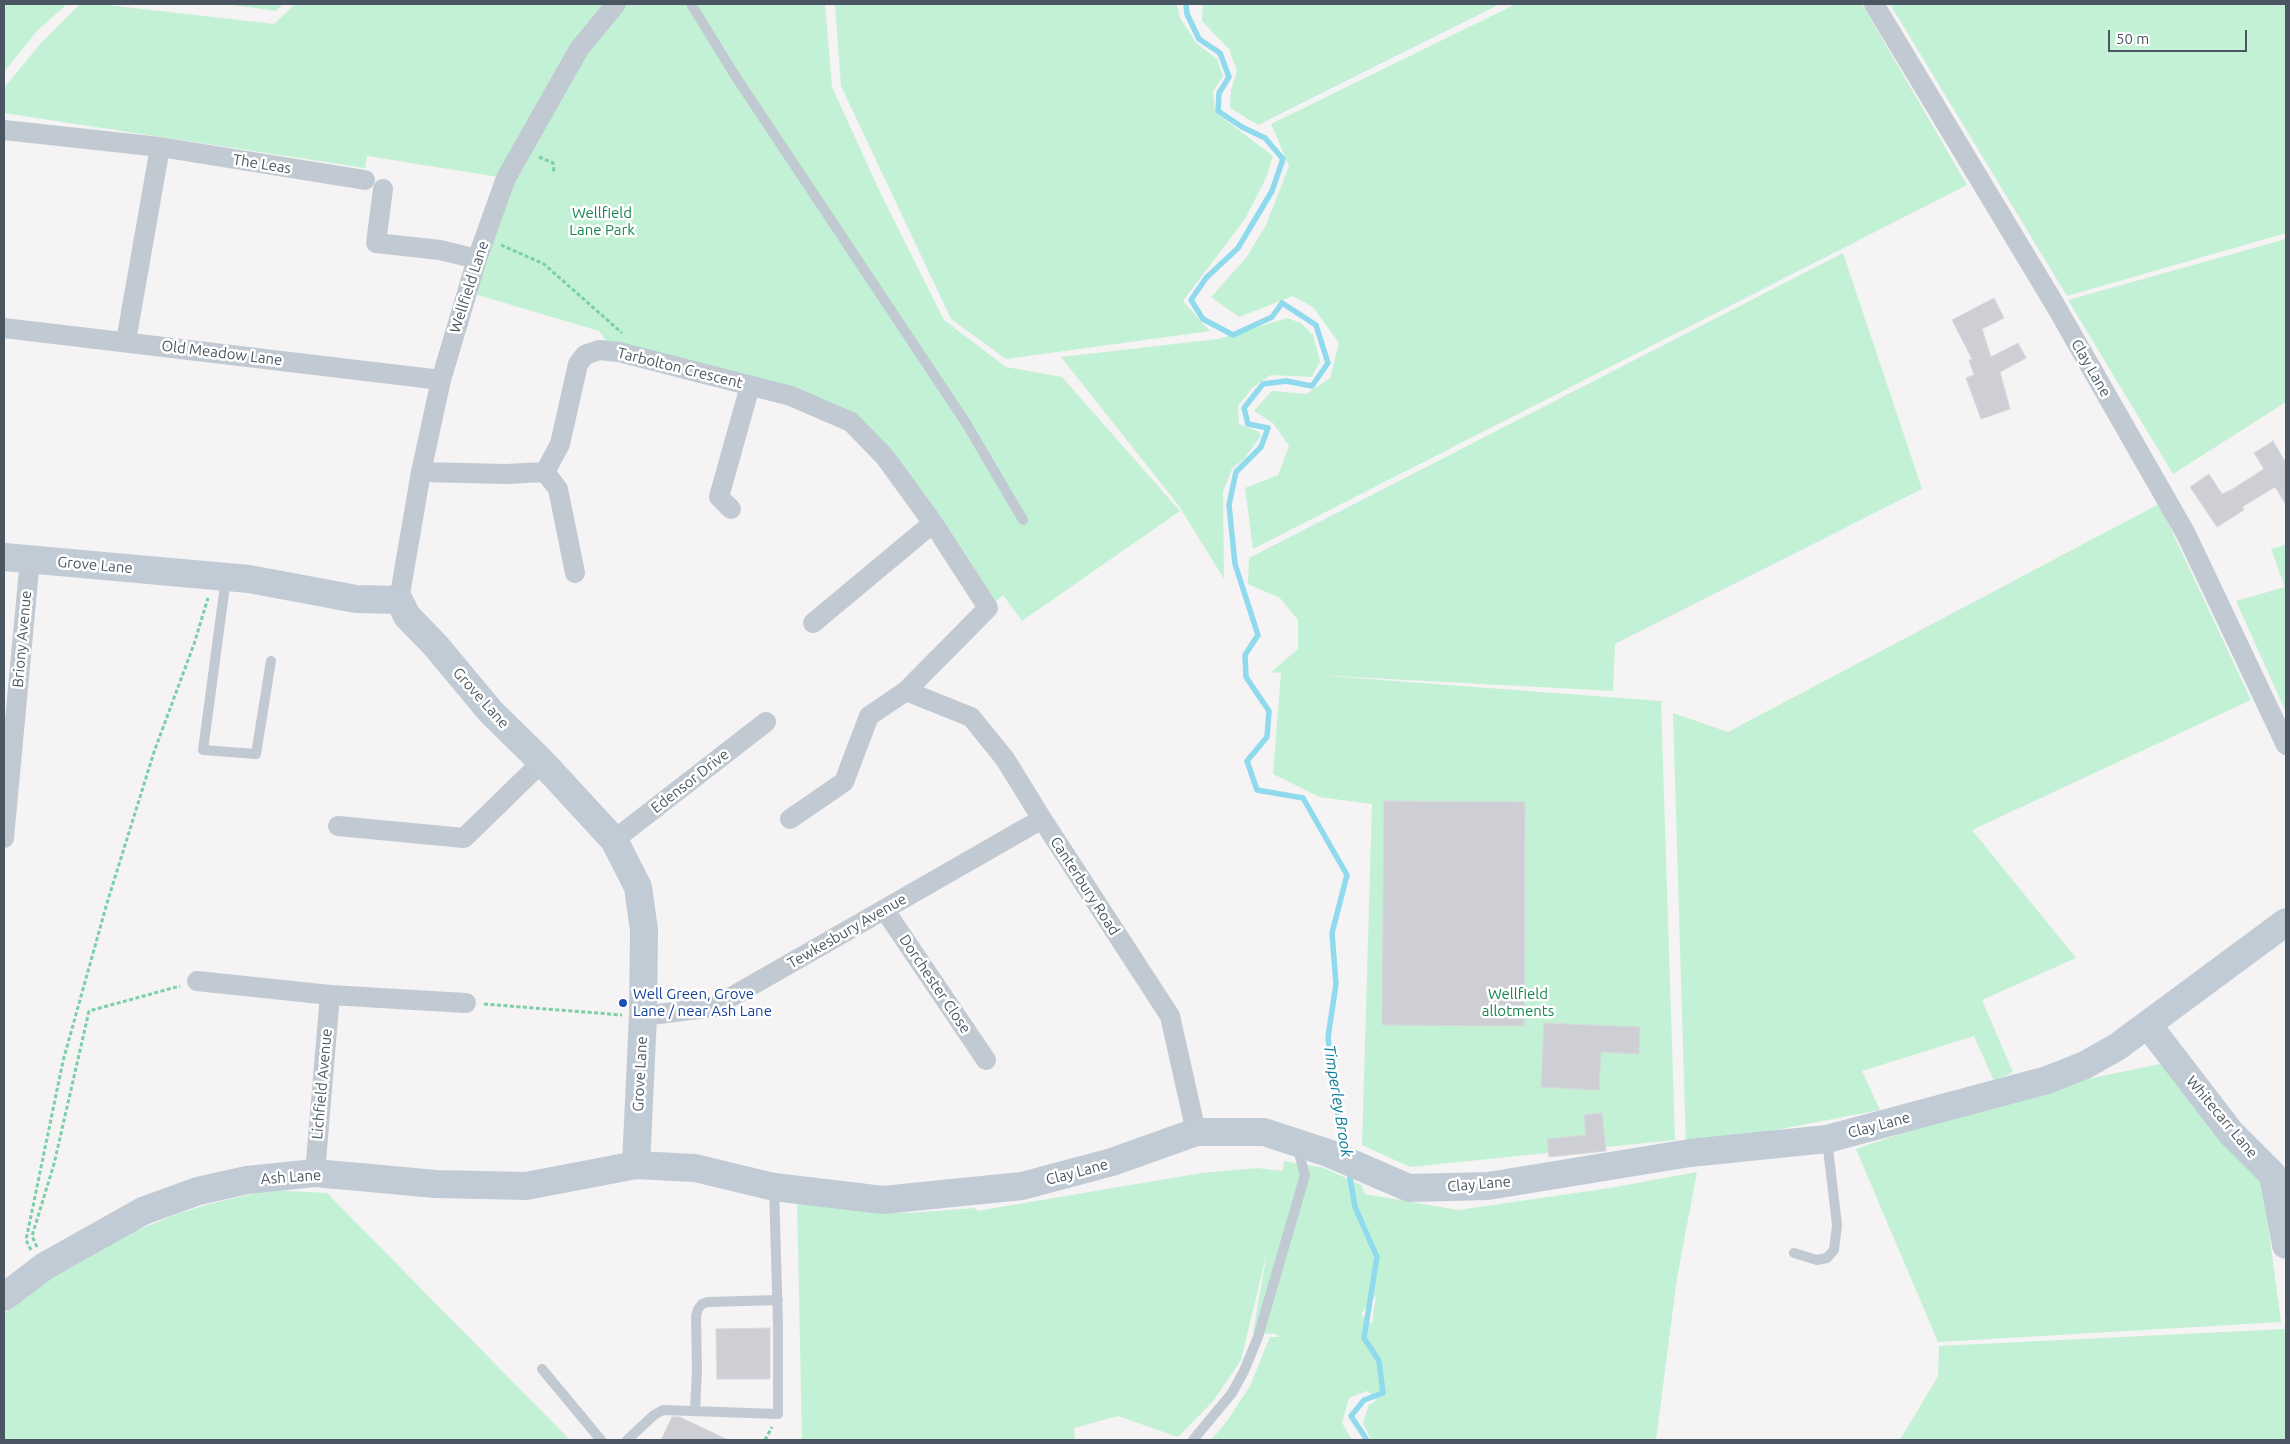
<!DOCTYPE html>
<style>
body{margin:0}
#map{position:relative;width:2290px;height:1444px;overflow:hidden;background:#f5f3f3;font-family:Ubuntu,sans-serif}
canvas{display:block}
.frame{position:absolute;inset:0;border:5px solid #4a5661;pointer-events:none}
.scale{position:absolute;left:2108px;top:30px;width:139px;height:22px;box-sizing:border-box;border:2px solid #4a5661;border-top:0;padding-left:6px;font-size:15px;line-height:18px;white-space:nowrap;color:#4a5661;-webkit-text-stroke:4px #fff;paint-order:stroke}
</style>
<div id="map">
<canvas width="2290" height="1444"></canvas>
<div class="frame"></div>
<div class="scale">50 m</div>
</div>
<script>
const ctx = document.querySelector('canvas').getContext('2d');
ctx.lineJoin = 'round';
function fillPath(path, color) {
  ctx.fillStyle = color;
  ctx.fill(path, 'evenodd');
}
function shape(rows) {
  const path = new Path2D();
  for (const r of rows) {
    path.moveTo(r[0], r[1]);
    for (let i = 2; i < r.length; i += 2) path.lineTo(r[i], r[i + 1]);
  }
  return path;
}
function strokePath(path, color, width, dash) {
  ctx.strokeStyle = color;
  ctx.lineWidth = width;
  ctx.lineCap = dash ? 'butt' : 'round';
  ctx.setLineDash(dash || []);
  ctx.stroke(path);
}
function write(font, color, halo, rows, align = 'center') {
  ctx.font = font + ' Ubuntu,sans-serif';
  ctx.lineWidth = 5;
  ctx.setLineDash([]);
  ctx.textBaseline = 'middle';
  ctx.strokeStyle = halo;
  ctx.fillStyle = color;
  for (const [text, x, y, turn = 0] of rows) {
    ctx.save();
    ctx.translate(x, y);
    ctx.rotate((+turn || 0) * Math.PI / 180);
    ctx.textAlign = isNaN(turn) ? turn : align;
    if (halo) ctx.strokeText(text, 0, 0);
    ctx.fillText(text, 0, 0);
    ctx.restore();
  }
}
fillPath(shape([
 [4,4,67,4,37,31,4,72],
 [80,4,99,4,274,24,295,4,604,4,499,177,367,156,365,168,4,113,4,88,41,43],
 [226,4,283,4,276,11],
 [616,4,825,4,832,87,879,190,944,320,1006,367,1062,377,1180,511,1022,621,1003,595,988,608,851,422,610,346,599,331,468,292,506,178],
 [835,4,1177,4,1180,18,1197,44,1217,59,1223,76,1213,91,1215,112,1273,156,1266,178,1245,219,1183,301,1210,331,1006,359,951,319,841,86],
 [1203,4,1500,4,1258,125,1230,108,1231,90,1237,71,1229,49,1202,21],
 [1516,4,1862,4,1967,185,1253,549,1245,488,1278,475,1289,446,1273,423,1254,411,1272,391,1306,394,1330,378,1339,343,1313,307,1293,296,1239,317,1211,297,1246,258,1266,225,1289,166,1271,124],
 [1890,4,2286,4,2286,233,2067,296],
 [2286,239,2286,402,2173,474,2068,300],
 [1843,253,1922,489,1615,644,1613,691,1315,675,1661,701,1675,1140,1410,1167,1362,1145,1372,804,1319,797,1273,774,1281,673,1271,672,1298,649,1298,620,1280,598,1248,584,1249,558],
 [1287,318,1301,323,1313,335,1320,361,1312,377,1271,375,1252,388,1238,406,1239,424,1259,432,1261,436,1244,459,1232,469,1223,492,1224,579,1179,506,1061,357,1218,339],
 [2159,504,2251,700,1972,830,2076,958,1982,1000,2013,1072,1994,1081,1974,1036,1862,1071,1880,1110,1686,1147,1673,713,1728,732],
 [2286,545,2286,712,2236,601,2285,587,2271,549],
 [2165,1063,2261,1173,2281,1322,1938,1342,1856,1149,2020,1093],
 [1284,1161,1324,1168,1361,1185,1365,1194,1458,1210,1610,1188,1697,1172,1677,1278,1656,1440,1371,1440,1363,1423,1369,1405,1377,1400,1367,1391,1349,1398,1342,1423,1352,1440,1211,1440,1227,1421,1250,1386,1270,1337,1279,1337,1276,1334,1253,1333,1267,1252,1241,1360,1214,1400,1178,1437,1118,1416,1074,1428,1075,1440,802,1440,797,1199,843,1209,910,1213,976,1208,977,1211,1202,1173,1257,1168,1283,1171],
 [1376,1295,1372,1324,1361,1314],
 [270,1190,327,1193,570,1440,4,1440,4,1314,29,1292,103,1244,180,1213,209,1204],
 [2285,1329,2286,1440,1900,1440,1938,1376,1939,1346]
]), '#c3f1d5');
strokePath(shape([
 [1186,4,1187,14,1199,39,1220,53,1229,77,1219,93,1218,111,1242,127,1265,138,1283,159,1272,191,1238,248,1206,278,1191,300,1203,319,1233,335,1272,317,1282,303,1316,325,1328,363,1312,386,1286,381,1263,384,1244,408,1248,424,1268,428,1261,447,1236,472,1229,505,1235,564,1258,635,1245,655,1246,677,1269,711,1267,737,1247,761,1257,790,1303,798,1347,875,1332,933,1336,984,1328,1037,1336,1104,1345,1150],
 [1349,1172,1355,1207,1377,1257,1364,1338,1379,1361,1383,1393,1364,1400,1351,1416,1367,1440]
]), '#90daee', 5.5);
const building = shape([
 [1994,298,2004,318,1982,329,1991,357,2018,343,2026,358,2000,372,2010,409,1981,419,1966,378,1974,375,1969,360,1972,359,1952,320,1994,298],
 [2273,441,2286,463,2286,505,2275,487,2242,507,2244,510,2217,527,2190,487,2209,474,2222,494,2231,490,2264,469,2254,453,2273,441],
 [1384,801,1525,802,1524,1026,1382,1025,1384,801],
 [1544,1023,1640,1027,1639,1054,1601,1052,1599,1090,1541,1087,1544,1023],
 [1602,1113,1606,1151,1549,1157,1547,1139,1586,1135,1584,1115,1602,1113],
 [770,1328,770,1379,717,1379,716,1329,770,1328],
 [672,1417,680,1417,728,1440,661,1440,672,1417]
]);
fillPath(building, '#cdcfd5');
strokePath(building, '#d7d9de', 1);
strokePath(shape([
 [539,157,553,163,554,173],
 [501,245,544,264,622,333],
 [484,1004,622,1015],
 [37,1247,32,1236,54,1164,89,1011,180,986],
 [31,1250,26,1240,63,1061,107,903,154,752,194,644,208,598],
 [765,1440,772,1427]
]), '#7ad0a6', 3, [4, 2.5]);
strokePath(shape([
 [691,4,734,74,966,423,1023,520],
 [226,578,203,750,256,754,271,661],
 [1794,1253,1817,1260,1827,1258,1834,1250,1837,1225,1827,1140],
 [542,1369,601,1440],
 [695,1410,697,1371,696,1316,698,1309,702,1304,708,1302,778,1300],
 [627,1440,654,1415,663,1410,778,1414,778,1324,774,1188],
 [1193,1440,1232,1393,1244,1371,1258,1337,1305,1175,1297,1146]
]), '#c1cad2', 10);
strokePath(shape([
 [1874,4,2054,303,2186,534,2286,745],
 [4,130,160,147,365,180],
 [383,189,376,243,440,250,477,259],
 [4,328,441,380],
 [126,341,160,147],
 [421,472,506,474,545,472,560,444,578,364,585,355,599,350,619,352,791,396,851,422,885,457,933,523,988,608,906,691,869,716,844,782,790,819],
 [545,472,558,489,575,573],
 [731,509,719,497,750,386],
 [399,600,421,472,441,380,477,259,506,178,579,49,616,4],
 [813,623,933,523],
 [906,691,971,717,1005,759,1042,819,1170,1016,1196,1132],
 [338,826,464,838,542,762],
 [4,838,30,559],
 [614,840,766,722],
 [884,909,986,1060],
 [197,981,330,995,466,1003],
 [643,1016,714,1007,1042,819],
 [315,1173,330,995]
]), '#c1cad2', 20);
strokePath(shape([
 [4,557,249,579,356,599,399,600,407,616,436,646,491,712,542,762,614,840,638,887,644,930,643,1016,636,1165],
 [2148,1025,2231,1133,2273,1175,2286,1245],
 [4,1297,45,1266,143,1211,198,1191,247,1180,315,1173,436,1184,526,1186,636,1165,695,1168,774,1187,883,1200,1022,1186,1112,1162,1196,1132,1264,1132,1328,1153,1409,1188,1488,1186,1690,1153,1827,1139,2047,1080,2085,1065,2117,1047,2286,922]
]), '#c1cbd6', 28);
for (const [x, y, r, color] of [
 [623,1003,5,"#1a4fb4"]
]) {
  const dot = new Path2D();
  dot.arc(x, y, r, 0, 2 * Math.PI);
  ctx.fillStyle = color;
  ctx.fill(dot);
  strokePath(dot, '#fff', 2);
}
write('15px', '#4a5661', '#fff', [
 ["The Leas",262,164,9],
 ["Wellfield Lane",469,287,-72],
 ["Old Meadow Lane",222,353,7],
 ["Tarbolton Crescent",680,368,14],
 ["Clay Lane",2091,368,60],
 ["Grove Lane",95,565,5],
 ["Briony Avenue",22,639,-85],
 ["Grove Lane",481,698,48],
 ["Edensor Drive",690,781,-38],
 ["Canterbury Road",1085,886,57],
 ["Tewkesbury Avenue",847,931,-30],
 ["Dorchester Close",935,984,56],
 ["Grove Lane",640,1074,-87],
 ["Lichfield Avenue",322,1084,-85],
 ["Whitecarr Lane",2222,1117,50],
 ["Clay Lane",1879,1125,-15],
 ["Clay Lane",1077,1172,-15],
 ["Ash Lane",291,1177,-4],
 ["Clay Lane",1479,1184,-5]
]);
write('15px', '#17864f', '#fff', [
 ["Wellfield",602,213],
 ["Lane Park",602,230],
 ["Wellfield",1518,994],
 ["allotments",1518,1011]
]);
write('15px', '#164399', '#fff', [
 ["Well Green, Grove",633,994],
 ["Lane / near Ash Lane",633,1011]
], 'left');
write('italic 16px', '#0c7c9b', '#fff', [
 ["Timperley Brook",1338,1101,81]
]);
</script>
